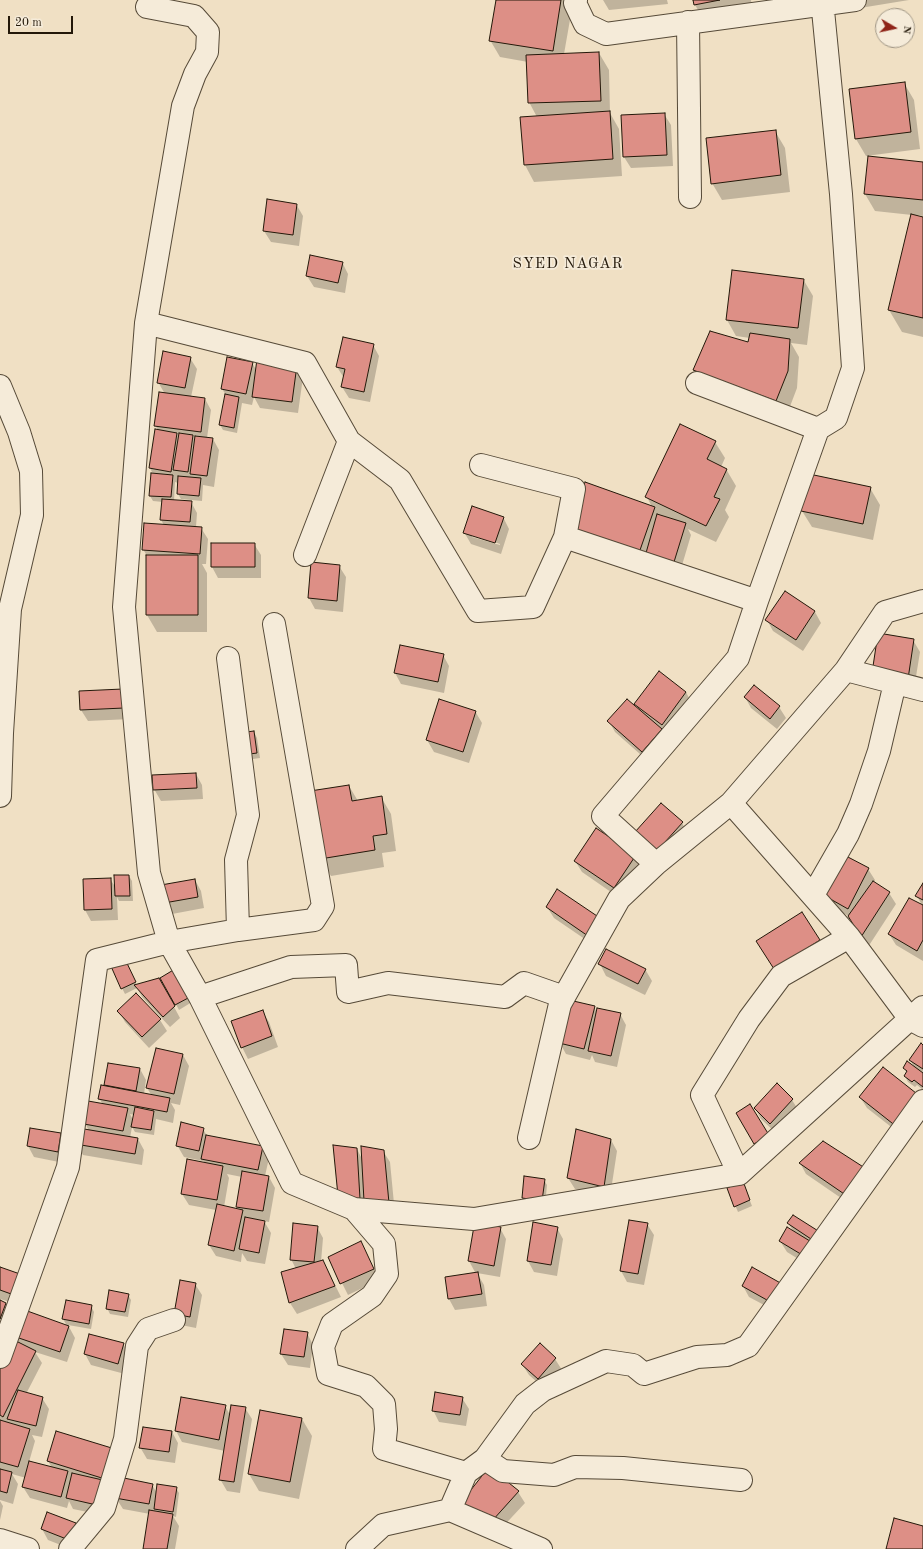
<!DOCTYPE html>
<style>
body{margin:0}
#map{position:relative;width:923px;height:1549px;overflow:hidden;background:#f0e0c4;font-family:"Old Standard TT",serif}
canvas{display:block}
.north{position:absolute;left:875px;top:8px;width:40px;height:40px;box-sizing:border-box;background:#f5ebd9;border:1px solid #a19786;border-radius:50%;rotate:99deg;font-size:11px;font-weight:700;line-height:16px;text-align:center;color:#231809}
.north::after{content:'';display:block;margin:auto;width:14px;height:18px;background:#8f2418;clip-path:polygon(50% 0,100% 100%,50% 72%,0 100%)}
.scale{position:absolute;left:8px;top:16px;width:65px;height:18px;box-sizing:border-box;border:2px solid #231809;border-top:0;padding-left:5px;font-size:12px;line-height:14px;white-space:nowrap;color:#231809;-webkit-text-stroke:3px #f5ebd9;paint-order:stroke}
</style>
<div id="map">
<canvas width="923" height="1549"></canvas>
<div class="north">N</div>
<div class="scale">20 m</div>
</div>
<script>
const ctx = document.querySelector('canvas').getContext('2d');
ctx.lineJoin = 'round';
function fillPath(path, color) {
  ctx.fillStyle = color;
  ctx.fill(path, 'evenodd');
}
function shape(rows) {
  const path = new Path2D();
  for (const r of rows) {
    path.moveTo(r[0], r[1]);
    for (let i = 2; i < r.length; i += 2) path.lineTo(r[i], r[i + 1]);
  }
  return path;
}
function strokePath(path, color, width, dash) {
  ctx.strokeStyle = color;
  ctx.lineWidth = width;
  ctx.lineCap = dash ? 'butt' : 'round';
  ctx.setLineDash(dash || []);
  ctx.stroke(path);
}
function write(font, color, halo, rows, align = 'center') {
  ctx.font = font + ' "Old Standard TT",serif';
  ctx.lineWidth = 3.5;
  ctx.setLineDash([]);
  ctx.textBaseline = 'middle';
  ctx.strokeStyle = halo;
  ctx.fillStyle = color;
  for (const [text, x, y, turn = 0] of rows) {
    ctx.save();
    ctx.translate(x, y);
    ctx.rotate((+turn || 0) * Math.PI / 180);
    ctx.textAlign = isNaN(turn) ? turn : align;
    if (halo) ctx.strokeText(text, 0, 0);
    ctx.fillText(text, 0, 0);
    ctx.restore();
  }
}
fillPath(shape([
 [497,0,563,0,571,14,564,54,599,53,609,70,610,113,619,129,622,176,534,182,525,165,537,117,529,102,528,62,500,57,490,40],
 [603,0,667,0,668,4,609,10],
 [694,0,751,0,753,12,705,21,695,5],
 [848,0,909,0,854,9],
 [904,83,914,100,920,149,866,156,856,139,850,90],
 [664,114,671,125,673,166,631,168,624,157,622,116],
 [775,131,785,148,790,192,722,200,712,183],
 [923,163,923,216,917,215,916,217,923,218,923,337,902,332,889,310,912,215,875,211,865,194],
 [296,204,303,216,299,246,271,242,264,231],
 [342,262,348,274,345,293,314,287,307,276],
 [803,279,813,296,807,345,791,343,799,357,797,388,786,417,704,387,694,370,749,343,750,338,736,336,727,320],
 [373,345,379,356,370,402,349,398,342,387,344,378,337,367],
 [190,358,197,369,191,397,205,399,211,410,207,438,213,439,219,450,214,487,203,485,202,501,181,499,178,494,178,483,175,482,174,501,191,502,197,513,196,527,201,528,208,539,206,564,202,564,207,573,207,632,157,632,147,615,147,556,143,549,164,525,161,520,163,502,153,501,150,496,153,474,150,468,156,430,158,431,156,426,165,394,158,382],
 [252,363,257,371,296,366,303,377,298,413,260,408,254,397,252,405,242,403,237,433,223,430,220,425,226,395,222,389],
 [715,442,725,458,721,467,726,469,736,486,725,510,729,517,716,542,688,529,691,535,680,572,580,545,652,507,647,497],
 [870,488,880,505,873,540,812,527,802,511],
 [503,517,509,529,501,554,471,544,464,532],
 [472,534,500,544,500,545,472,537],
 [212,544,254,544,261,555,261,578,218,578,212,567],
 [312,564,339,566,346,577,343,612,315,609,309,598],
 [785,592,815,612,821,623,803,651,773,631,767,620],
 [913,640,920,652,914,689,879,684],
 [443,655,449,666,444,693,401,684,395,673],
 [754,686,779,707,786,718,777,729,751,708,745,697],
 [123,690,130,719,88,721,81,710],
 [686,692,692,704,669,735,660,729,667,741,649,762,615,732,609,721,640,711,635,704],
 [475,711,482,723,469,763,434,752,427,740],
 [254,732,257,738,260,758,246,760],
 [196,774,202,785,203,799,161,801,154,789],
 [349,786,358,801,381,797,391,814,396,851,382,853,384,867,331,876,321,859],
 [682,823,688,834,663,862,643,844],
 [635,856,641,867,621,899,582,872,575,861],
 [868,869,875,880,874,883,889,893,896,904,868,947,849,916,832,908,826,896],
 [129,876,132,881,133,901,119,901,117,897,118,920,91,921,85,910,110,879,116,888],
 [195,880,201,891,204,908,172,914,165,903],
 [923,885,923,961,896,945,889,934,923,907,917,896],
 [558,891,595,946,554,918,547,907],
 [127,964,137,986,159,979,180,1018,170,1027,142,997,137,988,125,994,122,988],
 [600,964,645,969,652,981,645,995,606,976],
 [175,971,192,1002,179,1010,162,978],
 [594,1007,597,1013,620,1014,626,1025,617,1067,595,1062,592,1055,590,1060,566,1054,560,1043],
 [119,1011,160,1020,167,1031,149,1048,125,1022],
 [262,1011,269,1022,278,1047,248,1059,242,1047],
 [923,1046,923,1090,917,1085,915,1087,908,1082,905,1076,907,1073,904,1068,915,1068,910,1060],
 [156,1049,183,1055,189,1066,180,1105,171,1103,175,1110,173,1123,156,1119,154,1135,135,1132,132,1127,130,1138,138,1139,144,1150,142,1165,83,1155,76,1144,89,1131,85,1123,103,1105,99,1098,105,1087,109,1064,140,1069,146,1080,144,1094,152,1096,147,1088],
 [130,1114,134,1115,133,1120],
 [860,1097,923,1103,904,1137,867,1108],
 [792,1100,799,1111,777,1134,761,1119,755,1108],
 [31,1129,61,1134,67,1145,64,1163,34,1157,28,1146],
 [203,1129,207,1136,262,1147,269,1158,265,1176,269,1177,275,1188,269,1222,264,1221,271,1233,265,1264,247,1261,242,1253,241,1262,216,1256,209,1245,216,1210,189,1205,182,1194,205,1163,203,1161,184,1157,177,1145],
 [227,1174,242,1177,237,1206,239,1210,224,1207,229,1178],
 [611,1140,617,1151,610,1197,575,1189,568,1178],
 [357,1149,362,1159,383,1151,390,1162,395,1214,345,1207],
 [800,1163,868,1170,857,1209,806,1174],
 [525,1177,544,1180,547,1185,545,1206,526,1204,523,1198],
 [728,1188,745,1188,752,1206,738,1212],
 [793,1216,816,1245,823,1258,816,1270,787,1252,780,1241,794,1232,788,1223],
 [647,1224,654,1235,644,1285,627,1282,621,1271],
 [317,1227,323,1238,321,1262,329,1273,341,1297,297,1314,290,1303,296,1269,291,1259],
 [500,1228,506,1239,500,1277,477,1273,484,1285,487,1306,455,1310,449,1299,446,1278,476,1274,469,1261],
 [557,1228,563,1239,557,1276,534,1272,528,1261],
 [361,1243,379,1280,348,1295,329,1257],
 [0,1268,20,1305,0,1299],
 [752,1269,781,1314,749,1297,743,1286],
 [195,1284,202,1295,196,1328,181,1325,175,1314],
 [128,1295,131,1300,128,1317,110,1314,107,1308],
 [0,1302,5,1303,12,1315,0,1332],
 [91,1306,94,1312,91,1329,68,1325,75,1338,67,1362,35,1352,42,1363,26,1394,42,1398,49,1409,42,1437,32,1435,35,1441,29,1462,52,1468,48,1461,114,1450,107,1516,73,1509,69,1501,67,1508,30,1498,23,1487,26,1478,12,1474,18,1484,13,1504,0,1500,0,1369,11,1335,67,1326,63,1319],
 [307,1333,313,1345,310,1368,288,1365,281,1354],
 [123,1344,130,1355,125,1374,91,1365,85,1354],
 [540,1345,555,1359,562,1370,545,1389,529,1375,522,1364],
 [462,1398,469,1409,466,1426,439,1422,433,1410],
 [225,1406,230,1415,245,1408,252,1419,240,1493,227,1491,220,1479,225,1451,182,1442,176,1431],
 [261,1411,302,1419,312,1436,299,1499,259,1491,249,1474],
 [172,1432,178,1443,175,1463,147,1459,140,1447],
 [152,1485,157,1493,176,1488,179,1493,176,1517,173,1516,179,1526,175,1549,144,1549,150,1514,123,1509,116,1498],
 [518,1492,525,1503,498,1532,466,1516],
 [0,1501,3,1506,0,1520],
 [75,1524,81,1535,71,1549,48,1540,42,1529]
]), '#0003');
const building = shape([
 [496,0,561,0,553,51,489,41,496,0],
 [693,0,720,0,694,5,693,0],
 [599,52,601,101,528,103,526,55,599,52],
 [905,82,911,132,855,139,849,89,905,82],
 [610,111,613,159,524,165,520,117,610,111],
 [665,113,667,155,623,157,621,115,665,113],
 [776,130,781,175,711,184,706,138,776,130],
 [868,156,923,162,923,200,864,194,868,156],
 [267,199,297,204,293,235,263,231,267,199],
 [911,214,923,217,923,318,888,310,911,214],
 [310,255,343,262,338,283,306,276,310,255],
 [732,270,804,279,798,328,726,320,732,270],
 [710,331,748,342,750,333,790,339,788,371,776,401,693,370,710,331],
 [343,337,374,344,364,392,341,387,345,369,336,367,343,337],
 [163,351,191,357,185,388,157,383,163,351],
 [227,357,253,362,246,394,221,389,227,357],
 [257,359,297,365,292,402,252,397,257,359],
 [159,392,205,398,201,432,154,426,159,392],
 [225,394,239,397,234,428,219,425,225,394],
 [680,424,716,441,707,459,727,469,714,497,720,499,706,526,645,497,680,424],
 [155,429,177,433,171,472,149,468,155,429],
 [179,433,193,435,188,472,173,470,179,433],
 [195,436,213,438,207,476,190,474,195,436],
 [151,473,173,475,171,497,149,496,151,473],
 [809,474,871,487,863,524,801,511,809,474],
 [178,476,201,478,199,496,177,494,178,476],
 [585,482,655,507,639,553,569,529,585,482],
 [162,499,192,501,190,522,160,520,162,499],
 [472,506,504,517,495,543,463,533,472,506],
 [657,514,686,523,674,562,646,553,657,514],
 [144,523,202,527,200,554,142,550,144,523],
 [211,543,255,543,255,567,211,567,211,543],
 [146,555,198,555,198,615,146,615,146,555],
 [311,562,340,565,337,601,308,598,311,562],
 [785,591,815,611,796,640,765,620,785,591],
 [878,633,914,639,908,679,872,673,878,633],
 [400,645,444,654,438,682,394,673,400,645],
 [659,671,686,692,662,725,634,704,659,671],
 [754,685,780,706,770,719,744,697,754,685],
 [123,689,124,708,80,710,79,691,123,689],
 [439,699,476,711,463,752,426,740,439,699],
 [627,699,662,729,642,752,607,721,627,699],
 [254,731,257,753,242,755,239,733,254,731],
 [196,773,197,788,153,790,152,775,196,773],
 [349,785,352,801,382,796,387,834,373,836,375,850,320,859,310,791,349,785],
 [661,803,683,822,656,852,635,832,661,803],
 [596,828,636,855,614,888,574,861,596,828],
 [846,856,869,868,848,909,825,896,846,856],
 [114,875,129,875,130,896,115,896,114,875],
 [111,878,112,909,84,910,83,879,111,878],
 [195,879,198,897,164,903,161,885,195,879],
 [873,881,890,892,861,937,848,916,873,881],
 [923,883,923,900,915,896,923,883],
 [557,889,600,918,588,936,546,907,557,889],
 [909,898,923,905,923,940,917,951,888,934,909,898],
 [802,912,820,940,774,969,756,941,802,912],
 [606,949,646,969,638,984,598,964,606,949],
 [124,957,136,982,121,989,110,964,124,957],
 [175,969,190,997,175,1005,160,978,175,969],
 [159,978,175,1006,163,1017,134,985,159,978],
 [136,993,161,1019,142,1037,117,1011,136,993],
 [569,1000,595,1006,584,1049,559,1043,569,1000],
 [597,1008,621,1013,611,1056,588,1051,597,1008],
 [263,1010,272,1036,241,1048,231,1021,263,1010],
 [921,1043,923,1045,923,1069,909,1060,921,1043],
 [156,1048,183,1054,174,1094,146,1088,156,1048],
 [907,1061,923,1073,923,1087,914,1080,912,1082,904,1076,907,1071,903,1068,907,1061],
 [108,1063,140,1068,136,1091,104,1085,108,1063],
 [883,1067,921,1097,897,1127,859,1097,883,1067],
 [777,1083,793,1099,770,1124,754,1108,777,1083],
 [101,1085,170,1098,167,1112,98,1099,101,1085],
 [88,1101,128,1108,123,1131,84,1124,88,1101],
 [750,1104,769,1135,754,1144,736,1113,750,1104],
 [135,1107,154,1111,151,1130,131,1127,135,1107],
 [181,1122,204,1128,199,1151,176,1146,181,1122],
 [30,1128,61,1133,58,1152,27,1146,30,1128],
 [78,1128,138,1138,135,1154,75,1144,78,1128],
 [576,1129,611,1139,604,1187,567,1178,576,1129],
 [206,1135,263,1146,258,1170,201,1159,206,1135],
 [823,1141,868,1170,850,1198,799,1163,823,1141],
 [333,1145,357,1148,360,1199,338,1196,333,1145],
 [361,1146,384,1150,389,1203,364,1201,361,1146],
 [187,1159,223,1166,217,1200,181,1194,187,1159],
 [242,1171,269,1176,263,1211,236,1207,242,1171],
 [524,1176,545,1179,542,1201,522,1198,524,1176],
 [743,1181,750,1200,734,1207,727,1188,743,1181],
 [217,1204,243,1210,234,1251,208,1245,217,1204],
 [793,1215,823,1234,817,1243,787,1223,793,1215],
 [245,1217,265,1221,259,1253,239,1249,245,1217],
 [629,1220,648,1223,638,1274,620,1271,629,1220],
 [533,1222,558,1227,551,1265,527,1261,533,1222],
 [293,1223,318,1226,314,1262,290,1260,293,1223],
 [484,1224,501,1227,494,1266,468,1261,474,1226,484,1224],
 [787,1227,818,1246,809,1259,779,1241,787,1227],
 [361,1241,374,1269,340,1284,328,1257,361,1241],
 [323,1260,335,1286,289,1303,281,1272,323,1260],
 [0,1267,20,1274,14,1295,0,1290,0,1267],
 [752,1267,784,1285,774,1304,742,1286,752,1267],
 [478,1272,482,1294,448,1299,445,1277,478,1272],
 [180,1280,196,1283,190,1317,174,1314,180,1280],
 [109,1290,129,1294,125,1312,106,1309,109,1290],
 [0,1300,6,1303,0,1319,0,1300],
 [66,1300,92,1305,89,1324,62,1319,66,1300],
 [19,1308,69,1326,60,1352,10,1335,19,1308],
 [284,1329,308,1332,304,1357,280,1354,284,1329],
 [89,1334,124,1343,118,1364,84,1354,89,1334],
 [10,1338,36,1351,3,1417,0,1415,0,1366,10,1338],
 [540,1343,556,1358,538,1379,521,1364,540,1343],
 [18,1390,43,1397,36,1426,7,1419,18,1390],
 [435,1392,463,1397,460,1415,432,1411,435,1392],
 [181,1397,226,1405,219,1440,175,1431,181,1397],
 [231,1405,246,1407,234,1482,219,1480,231,1405],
 [260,1410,302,1418,290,1482,248,1474,260,1410],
 [0,1420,30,1429,18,1467,0,1462,0,1420],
 [143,1427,172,1431,169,1452,139,1448,143,1427],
 [56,1431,115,1449,105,1479,47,1461,56,1431],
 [29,1461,68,1471,61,1497,22,1487,29,1461],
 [489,1467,519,1491,492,1521,459,1505,489,1467],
 [0,1469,12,1472,7,1493,0,1491,0,1469],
 [72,1473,107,1481,101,1506,66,1498,72,1473],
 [119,1477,153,1484,149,1504,115,1498,119,1477],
 [157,1484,177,1487,173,1512,154,1509,157,1484],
 [149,1510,173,1514,167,1549,143,1549,149,1510],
 [47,1512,76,1523,69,1540,41,1529,47,1512],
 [894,1518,923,1526,923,1549,886,1549,894,1518]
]);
fillPath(building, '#dd8f86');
strokePath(building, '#231809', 1);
const minor = shape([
 [576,0,575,3,585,24,606,34,855,0],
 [147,7,194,16,208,32,207,52,195,74,183,106,146,323,124,607,149,873,169,942,200,997,292,1183,354,1209,474,1219,739,1174,923,1007],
 [688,22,690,197],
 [146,323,305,363,349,441,400,480,478,611,533,607,565,537,757,601],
 [697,383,818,429],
 [0,386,19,432,31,471,32,515,10,609,2,733,0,796],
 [481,465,574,489,565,537],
 [305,555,349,441],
 [228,658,248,815,236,860,238,930],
 [846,670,923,690],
 [731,803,849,937,910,1019,923,1026],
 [656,864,603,816,738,658,757,601,818,429,836,418,853,368,841,194,822,0],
 [813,895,848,834,861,804,879,751,895,683],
 [200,997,291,967,346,965,348,992,388,983,505,997,524,983,564,997],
 [529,1138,560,1004,619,899,656,864,731,803,846,670,885,612,923,601],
 [739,1174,702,1095,749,1019,781,976,849,937],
 [354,1209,384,1244,387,1274,372,1296,332,1324,323,1347,328,1374,366,1386,384,1404,386,1429,384,1449,466,1473],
 [0,1357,68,1167,97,960,169,942,238,930,314,920,323,906,274,624],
 [485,1459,503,1471,554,1475,575,1467,623,1468,741,1480],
 [450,1510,466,1473,485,1459,525,1404,543,1390,606,1361,633,1365,644,1374,697,1357,727,1355,748,1346,923,1101],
 [0,1540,28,1549],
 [70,1549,104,1508,125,1439,137,1346,148,1329,174,1320],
 [357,1549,383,1525,450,1510,541,1549]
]);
strokePath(minor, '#564a38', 24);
strokePath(minor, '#f5ebd9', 22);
ctx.letterSpacing = '1px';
write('15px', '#231809', '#f5ebd9', [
 ["SYED NAGAR",568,264]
]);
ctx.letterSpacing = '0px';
</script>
